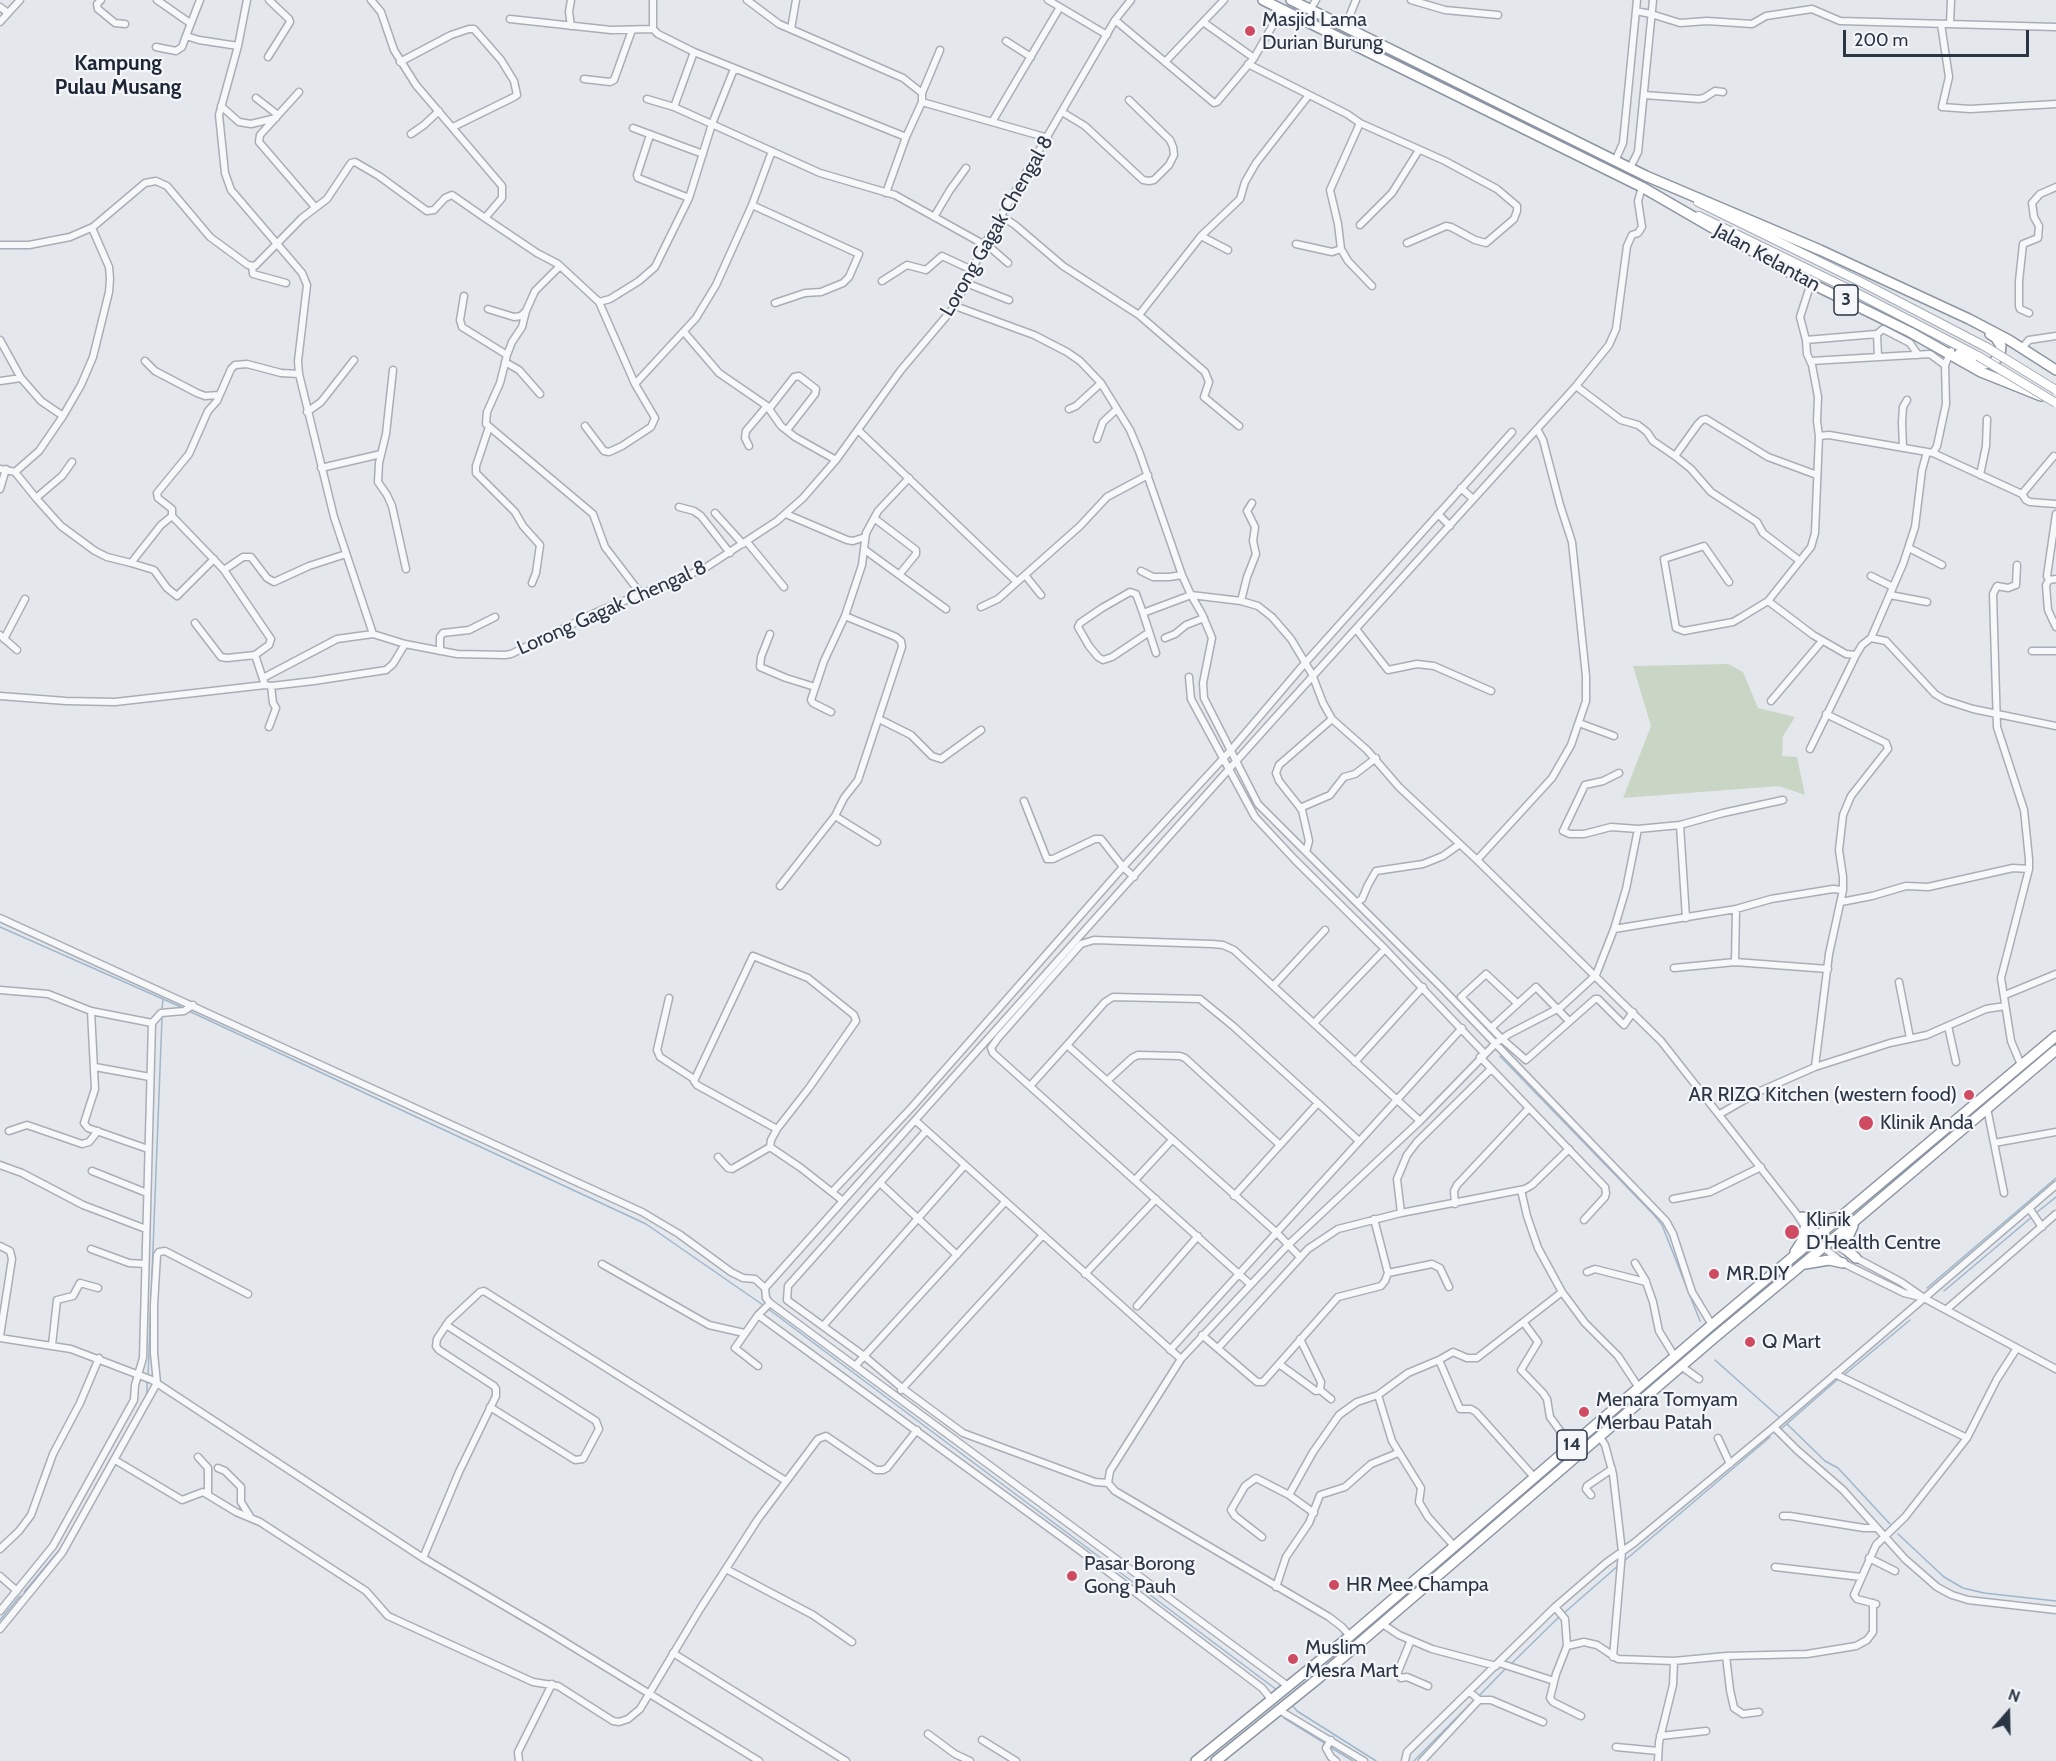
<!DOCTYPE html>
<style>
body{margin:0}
#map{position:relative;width:2056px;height:1761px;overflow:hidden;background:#e4e7ec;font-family:Cabin,sans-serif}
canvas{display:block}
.north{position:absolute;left:1978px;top:1683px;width:60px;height:60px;-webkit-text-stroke:4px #f4f6f9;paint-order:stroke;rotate:20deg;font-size:16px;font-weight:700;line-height:24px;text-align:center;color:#2b3544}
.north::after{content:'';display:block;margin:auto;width:21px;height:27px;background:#2b3544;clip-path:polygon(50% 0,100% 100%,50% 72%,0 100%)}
.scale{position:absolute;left:1843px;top:30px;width:186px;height:27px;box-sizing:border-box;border:3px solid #2b3544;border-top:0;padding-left:8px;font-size:18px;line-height:21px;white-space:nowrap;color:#2b3544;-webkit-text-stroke:4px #f4f6f9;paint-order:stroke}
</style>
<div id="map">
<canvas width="2056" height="1761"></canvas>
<div class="north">N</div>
<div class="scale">200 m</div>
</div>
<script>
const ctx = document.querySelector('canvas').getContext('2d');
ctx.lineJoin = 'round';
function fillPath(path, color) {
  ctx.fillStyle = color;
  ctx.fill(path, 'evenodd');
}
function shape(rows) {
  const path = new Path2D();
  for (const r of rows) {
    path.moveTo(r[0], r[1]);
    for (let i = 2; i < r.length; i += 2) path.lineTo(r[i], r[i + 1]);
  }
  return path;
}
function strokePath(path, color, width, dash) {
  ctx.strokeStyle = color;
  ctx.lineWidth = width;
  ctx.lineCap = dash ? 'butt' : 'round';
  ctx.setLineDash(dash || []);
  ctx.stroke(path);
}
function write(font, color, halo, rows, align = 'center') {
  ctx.font = font + ' Cabin,sans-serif';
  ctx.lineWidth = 4.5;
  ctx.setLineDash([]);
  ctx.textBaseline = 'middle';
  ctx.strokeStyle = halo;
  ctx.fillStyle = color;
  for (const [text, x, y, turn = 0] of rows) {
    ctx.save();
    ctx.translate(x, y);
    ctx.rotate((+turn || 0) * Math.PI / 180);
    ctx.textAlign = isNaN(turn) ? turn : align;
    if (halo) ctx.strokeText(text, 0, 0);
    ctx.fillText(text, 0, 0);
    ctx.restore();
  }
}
fillPath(shape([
 [1728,664,1743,672,1758,708,1795,717,1783,736,1782,756,1797,757,1805,795,1779,786,1623,798,1651,726,1633,666]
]), '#cad6c5');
strokePath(shape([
 [0,927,181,1007],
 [162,1008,163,1000],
 [191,1012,646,1224,763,1305],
 [1500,1056,1655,1216,1662,1225,1700,1321],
 [2036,1213,2056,1197],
 [1927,1288,2056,1178],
 [1944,1291,2033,1216],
 [767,1308,1277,1690],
 [1715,1360,1779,1417],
 [1844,1375,1910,1320],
 [148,1377,162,1018],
 [147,1395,147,1382],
 [1787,1424,1825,1461,1838,1468,1890,1524],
 [1782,1428,1838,1379],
 [1898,1534,1944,1577,1963,1588,1984,1593,2056,1601],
 [1623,1562,1770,1437],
 [24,1592,61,1548],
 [1564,1613,1619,1565],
 [0,1620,20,1596],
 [1510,1665,1560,1616],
 [1478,1697,1506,1668],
 [1291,1704,1297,1711,1376,1761],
 [1284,1718,1326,1744],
 [1330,1747,1353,1761],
 [1414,1761,1474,1700]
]), '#a0b6cb', 1.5);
const minor = shape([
 [101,0,97,4,98,9,115,23,125,24],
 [157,0,190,23],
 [200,0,186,36,199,40,238,46],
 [247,0,238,46,219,115,225,173,231,190,302,273,305,280,307,285,298,361,299,374,334,517,373,634,405,644,457,654,505,655,511,654,597,612,705,568,777,521,803,498,836,460,901,370,955,306,984,245,1115,20,1131,0],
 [371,0,381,12,394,50,416,85,502,186,502,198,485,218,537,253,558,264,599,302,635,384,655,418,651,427,622,446,609,452,604,451,585,426],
 [571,0,569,12,571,26],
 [747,0,779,24,903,78,922,93,922,102,906,137,886,193],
 [1048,0,1107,35],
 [1411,0,1445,10,1498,15],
 [0,7,8,13],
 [1310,10,1316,0],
 [1636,11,1651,14,1680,23,1707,21,1752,24,1766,16,1812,9,1840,21,2056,27],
 [510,19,611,30,653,29,658,34,694,52,906,137],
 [1115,20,1214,103,1217,102,1254,58,1282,9],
 [0,22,20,0],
 [1203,22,1254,58],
 [1941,24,1949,77,1942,107,1970,109,2056,104],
 [1950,24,1951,0],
 [1345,27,1356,0],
 [653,29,653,0],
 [791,29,796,0],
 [1006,41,1031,57],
 [156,47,176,51,182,47,186,36],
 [268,57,290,22,289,19,269,0],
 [400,62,451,35,469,29,474,29,501,60,514,81,517,95,514,97,453,127],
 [1165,62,1224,0],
 [1248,64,1347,114,1360,123,1445,161,1497,189,1517,206,1517,211,1514,219,1486,243,1475,240,1451,227,1446,226,1407,243],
 [584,79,610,82,614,80,632,30],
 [299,92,260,135,259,142,315,207],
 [922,93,940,50],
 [1644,95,1699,99,1704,98,1715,91,1723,92],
 [256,98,278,115],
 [647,99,674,107,820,173,895,195,992,249,1008,263],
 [922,102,1048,138],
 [221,106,239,122,251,124,276,118],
 [674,107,694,52],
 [1062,112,1085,126,1143,180,1149,181,1154,180,1169,165,1174,155,1173,147,1170,140,1129,100],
 [992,122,1060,7],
 [633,128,703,154],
 [411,134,424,125,439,111],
 [650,135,637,175,638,178,689,198],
 [1615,161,1623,143,1637,0],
 [1630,168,1638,152,1653,0],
 [752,205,859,254,849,277,843,283,821,292,805,293,775,303],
 [1001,216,1015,225,1063,266,1139,315,1201,236,1228,250],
 [934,217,950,190,966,168],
 [1360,225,1392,193,1419,150],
 [1201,236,1240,199,1245,182,1256,163,1309,95],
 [1296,244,1332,252,1341,249,1338,224,1330,190,1360,123],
 [0,245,29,245,70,237,93,227,145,183,156,181,167,186,210,237,248,265,255,266,302,218,327,199,351,163,355,162,379,176,427,211,434,210,445,198,452,195,485,218],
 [1341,249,1348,261,1372,286],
 [252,266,253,274,286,283],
 [882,281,907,265,926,270,942,256,972,270],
 [966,283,1009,300],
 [464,296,460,320,462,327,507,355],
 [599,302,610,299,639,281,655,267,689,198,712,124,734,69],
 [955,306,1034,335,1067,352,1080,361,1101,383,1130,430,1140,454,1182,575,1191,595,1241,601,1258,606,1272,617,1291,639,1312,674,1323,703,1332,719,1367,750,1399,787,1477,860,1661,1041,1796,1213,1814,1240,1843,1263,1904,1293,1924,1298],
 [488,309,514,317,521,316,526,311,535,291,560,266],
 [526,311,522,327,512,342,507,355,500,383,487,412,486,424,593,514,605,547,641,594],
 [2029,313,2020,309,2019,306,2019,281,2023,244,2038,238,2039,226,2034,217,2032,203,2040,194,2056,187],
 [1139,315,1205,372,1209,382,1204,397,1239,426],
 [684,332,719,373,767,406,781,426,795,437,836,460],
 [0,340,21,378],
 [1806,340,1877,334],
 [2022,348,2029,340,2056,336],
 [1878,357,1877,334,1883,329,1910,343,1918,355],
 [145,361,155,371,197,393,205,396,219,395],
 [1811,361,1930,354,1945,365],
 [505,362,519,370,540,394],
 [393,370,386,434,379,463,378,482,387,495,392,506,406,569],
 [0,381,21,378,41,401,63,416],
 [635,384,696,318,716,285,752,205,772,151],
 [1576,386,1621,420,1638,425,1647,432,1653,441,1675,456,1698,424,1702,420,1706,419,1768,457,1817,475],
 [769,409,794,377,799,376,816,389,815,394,787,430],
 [1069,409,1076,406,1101,383],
 [307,412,321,402,354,360],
 [489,427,476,466,476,473,515,512,523,526,540,545,536,573,532,583],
 [858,430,1017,582,1080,526,1107,497,1148,475],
 [1819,436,1829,435,1933,453,1937,446,1946,404,1945,365,1951,351],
 [1097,439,1103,422,1117,409],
 [749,446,745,438,746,431,767,406],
 [1903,448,1902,422,1903,407,1907,400],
 [1933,453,2022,494,2026,500,2030,502,2056,504],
 [1675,456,1691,469,1711,492,1757,522,1763,533,1800,561],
 [321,468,381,454],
 [0,469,15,472,36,498,61,526,95,551,107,557,131,563,161,525,172,516,172,509,158,498,157,493,189,454,208,411,217,401,231,369,235,365,247,364,281,373,299,374],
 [15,472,39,451,63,416,81,385,93,357,109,292,110,279,109,267,92,228],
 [1980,475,1986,446,1987,419],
 [1461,488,1473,499],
 [0,489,6,469],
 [2022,494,2054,456],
 [36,498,62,476,72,462],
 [679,507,694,511,701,516,730,553],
 [715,513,743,544],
 [786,514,847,540,853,541,865,537],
 [1438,514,1450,526],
 [172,516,224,570,271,639,269,645,255,655,265,685],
 [874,518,916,550,916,554,899,575],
 [747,542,784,587],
 [1909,548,1942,565],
 [865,550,946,609],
 [131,563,154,570,167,588,177,596,214,559],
 [2017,565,2016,585,2008,588,1997,586,1993,594,1997,727,2024,810,2029,859,2029,869,2001,978,2011,1041,2021,1065],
 [224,570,243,557,251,557,267,578,274,582,309,566,346,554],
 [1141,571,1153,577,1169,577,1182,575],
 [1025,575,1041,595],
 [1871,576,1893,587],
 [2056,579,2049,580,2046,585,2048,610,2056,627],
 [2049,580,2047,576,2056,514],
 [1729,582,1704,546,1664,559,1676,628,1684,631,1733,622,1740,618,1768,601,1811,547,1815,533,1819,436,1817,421,1818,397,1812,365,1807,354,1806,340,1800,317,1811,283],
 [1890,595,1927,602],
 [1241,601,1247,577,1256,554,1253,541,1255,527,1247,511,1252,503],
 [1768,601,1813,635,1846,654,1856,655],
 [981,607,998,599,1017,582],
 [1143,613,1156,653],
 [195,623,221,657,227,658,255,655],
 [1356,629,1388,670,1417,664,1434,666,1491,691],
 [1148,633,1112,657,1103,660,1098,657,1089,646,1078,627,1080,623,1102,608,1130,592,1136,594,1143,613,1191,595,1202,614,1212,638,1203,683,1204,698,1258,804,1441,987,1666,1221,1673,1234,1692,1292,1712,1325],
 [770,634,761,657,760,667,786,678,815,687],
 [0,635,17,650],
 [1165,638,1175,634,1186,625,1204,618],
 [1871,638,1903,564,1915,527,1922,470,1927,452],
 [4,639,25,599],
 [440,651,440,637,443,633,469,630,495,617],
 [2032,651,2056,651],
 [1189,677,1191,699,1255,817,1295,860,1385,949,1484,1053],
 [263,678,337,639,373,634],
 [0,696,66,701,115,702,265,685,271,686,314,681,386,670,393,664,405,644],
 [1771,701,1822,641],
 [831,712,813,703,811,700,824,661,845,616],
 [1826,714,1886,743,1888,749,1851,796,1843,815,1839,850,1843,877,1843,890],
 [879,719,911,735,932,756,941,759,981,730],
 [1579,723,1614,736],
 [269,727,276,708,273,703,271,686],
 [1810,749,1856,655,1862,645,1871,638,1886,641,1935,694,1945,700,1973,709,2056,726],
 [1024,801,1047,859,1053,859,1095,839,1101,839,1123,867,1231,750,1305,663,1512,432],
 [1300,808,1330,795,1344,777,1355,774,1376,758],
 [835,816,877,842],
 [1680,825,1723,813,1783,800],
 [1638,829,1680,825,1686,918],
 [1306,852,1309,841,1302,810,1279,781,1276,773,1279,765,1332,719],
 [1477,860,1552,778,1571,745,1586,701,1586,676,1572,542,1560,505,1543,440,1537,429],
 [780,886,835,816,844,798,858,780,902,647,901,641,896,637,845,616,862,565,866,533,878,511,909,478],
 [1357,902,1362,899,1368,885,1376,871,1423,864,1443,856,1460,844],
 [1841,902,1872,896,1906,886,1928,887,2013,868,2029,869],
 [0,918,642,1212,679,1234,731,1272,743,1278,755,1279,765,1288,766,1298,770,1303,1288,1686],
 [1614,929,1736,909,1771,899,1833,889,1843,890,1829,954,1815,1067],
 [1735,962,1736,909],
 [1674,968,1735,962,1828,969],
 [1899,982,1910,1038],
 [1274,985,1325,930],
 [0,990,48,994,91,1011,152,1023],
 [2005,995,2056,974],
 [669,998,657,1050,660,1057,694,1079],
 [1517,1003,1486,974,1461,997,1502,1039,1526,1060,1595,999,1598,999,1624,1025,1633,1012],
 [91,1011,95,1089,84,1123,88,1128,148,1149],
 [1314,1023,1385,949],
 [1948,1026,1956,1062],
 [1491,1028,1536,987,1569,1021],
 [1067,1045,1105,1002,1113,997,1200,999,1233,1026,1318,1103],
 [1480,1057,1605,1187,1606,1193,1605,1197,1584,1220],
 [1355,1062,1423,987],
 [95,1067,150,1077],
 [1108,1080,1132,1058,1138,1055,1180,1056,1185,1058,1280,1145],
 [1030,1086,1067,1045,1276,1232,1300,1257],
 [1987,1108,1994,1143,2056,1132],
 [1720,1114,1758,1092,1815,1067,1890,1043,1927,1035,1986,1009,2005,1006],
 [916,1121,1181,1359],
 [9,1131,27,1125,82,1144,89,1142,98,1131],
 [926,1131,788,1286,787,1300,864,1356,902,1388,963,1433,1095,1482,1108,1483],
 [1994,1143,2004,1193],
 [770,1147,801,1168,843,1201],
 [718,1157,728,1168,732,1169,770,1147,771,1140,777,1129,809,1088,856,1021,854,1015,808,978,753,956,694,1081,697,1085,777,1129],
 [0,1165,22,1173,83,1205,146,1229],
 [92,1171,147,1193],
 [1135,1180,1172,1140],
 [880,1183,957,1255],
 [1521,1190,1527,1216,1538,1248,1562,1292,1585,1323,1618,1356,1639,1388],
 [832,1192,912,1107,1123,867,1134,877],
 [1234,1196,1318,1103,1359,1141],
 [1673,1199,1710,1192,1761,1167],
 [1455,1204,1454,1191,1457,1185,1529,1108],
 [2029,1208,2042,1227],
 [1401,1213,1397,1179,1407,1155,1417,1142,1491,1069],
 [1803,1218,1820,1235,1856,1258,1901,1282,1924,1298,2056,1369],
 [0,1246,10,1251,12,1259,0,1336],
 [91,1249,129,1263,145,1264],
 [1635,1263,1646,1281],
 [602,1264,709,1325,744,1333],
 [1587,1272,1595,1269,1646,1282,1653,1302,1659,1331,1675,1357],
 [1388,1273,1432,1264,1440,1268,1449,1287],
 [1085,1274,1156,1199],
 [1250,1284,993,1053,991,1048,998,1038,1081,944,1094,940,1212,944,1223,945,1234,950,1420,1121],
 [765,1288,1273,720,1576,386,1609,345,1616,329,1627,246,1632,235,1638,233,1642,227,1638,201,1642,187],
 [770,1303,758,1315,1078,1549,1262,1688,1271,1699],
 [1137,1306,1198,1236],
 [1947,1309,2056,1214],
 [758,1315,735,1348,758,1366],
 [1524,1323,1538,1342,1521,1370,1543,1393,1547,1399,1550,1417,1571,1446],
 [446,1325,596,1421,599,1429,583,1459,575,1460,490,1407],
 [823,1326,965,1165],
 [1202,1335,1257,1382,1263,1382,1338,1297,1381,1286,1385,1281,1388,1273,1374,1219],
 [0,1338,71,1349,152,1380,423,1558,547,1631,759,1761],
 [52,1345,57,1300,73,1296,80,1283,98,1288],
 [1218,1348,1308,1249,1338,1229,1401,1213,1525,1189,1532,1185,1569,1149],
 [1170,1350,1462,1028],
 [1439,1360,1460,1409,1471,1409,1476,1412,1534,1477],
 [1279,1364,1316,1391,1320,1390,1321,1382,1300,1339],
 [856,1365,1005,1202],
 [1681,1366,1699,1379],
 [1835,1374,1967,1438],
 [901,1390,1043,1235],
 [1320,1390,1331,1399],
 [1378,1395,1408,1373,1439,1360,1453,1352,1467,1358,1477,1358,1562,1292],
 [1774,1427,1797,1450,1843,1490,1905,1559,1937,1587,1952,1595,1968,1600,2056,1610],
 [1600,1437,1605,1445,1613,1474,1622,1552,1613,1657],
 [1718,1438,1730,1464],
 [198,1457,208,1468,208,1495],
 [115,1460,182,1500,203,1492,236,1512,260,1522,366,1591,388,1616,533,1682,558,1686,613,1721,619,1722,628,1719,640,1709,700,1609,758,1519,818,1439,826,1436,876,1470,883,1470,887,1468,917,1430],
 [218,1468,225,1471,241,1487,241,1502,251,1518],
 [1289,1495,1313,1452,1339,1415,1357,1402,1378,1395,1392,1441,1421,1488,1419,1502,1428,1517,1454,1546],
 [1591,1495,1586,1489,1587,1486,1612,1469],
 [1783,1516,1790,1516,1864,1528,1877,1528],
 [1262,1537,1235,1516,1231,1510,1245,1486,1256,1478,1289,1495,1314,1513],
 [0,1549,19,1531,31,1515,53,1454,80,1403,99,1358],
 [423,1558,459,1472,496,1396,496,1389,494,1386,439,1350,436,1346,437,1339,449,1321,480,1292,484,1291,786,1481],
 [1869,1558,1895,1571],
 [1775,1567,1861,1577],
 [726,1569,813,1615,852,1642],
 [0,1576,17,1591],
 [1276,1587,1286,1557,1309,1523,1320,1495,1345,1487,1371,1464,1398,1453],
 [1876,1604,1857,1599,1854,1595,1876,1545,1905,1517,1967,1438,1997,1379,2017,1348],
 [1555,1607,1565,1619,1567,1646,1584,1642,1597,1645,1618,1659,1674,1661,1726,1656,1807,1654,1856,1646,1867,1640,1873,1632,1873,1603],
 [0,1611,53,1546,134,1400,135,1385,143,1358,152,1023,161,1013,184,1011,193,1005],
 [1381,1623,1399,1635,1432,1649,1496,1666],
 [0,1629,62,1553,157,1383,154,1353,154,1305,157,1255,159,1252,165,1251,248,1294],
 [1350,1636,1342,1627,1329,1617,1115,1491,1108,1483,1110,1471,1181,1359,1288,1245,1420,1121,1496,1043,1509,1034,1561,1007,1596,975,1614,929,1626,889,1638,829,1611,827,1584,834,1570,834,1563,831,1585,785,1603,781,1619,773],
 [1411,1640,1397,1674,1401,1678,1407,1677,1428,1686],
 [1567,1646,1556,1674,1550,1698,1553,1702,1581,1716],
 [673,1653,846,1761],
 [1726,1656,1730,1690,1734,1708,1743,1714,1759,1712],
 [1499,1663,1554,1681],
 [1479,1700,1491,1700,1543,1722],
 [1279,1710,1364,1761],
 [928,1734,955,1754,970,1761],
 [1660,1736,1706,1731],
 [982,1740,1016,1761],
 [1331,1740,1326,1748,1331,1757,1336,1761],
 [1616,1747,1658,1751],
 [519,1761,518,1752,552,1684],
 [1405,1761,1407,1752,1555,1607,1606,1563,1634,1543,1774,1427,2056,1185],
 [1422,1761,1479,1700,1469,1691],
 [1658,1761,1659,1742,1673,1685,1674,1661]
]);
const major = shape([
 [1698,202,1863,283,1986,347],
 [1699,216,1857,293,1978,356]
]);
const highway = shape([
 [1263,0,1642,187,1794,275,1910,332,1981,372,2041,396],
 [1291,0,1646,176,1820,250,1969,319,2009,340,2056,370],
 [1959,354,1983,364,1993,363,2000,355,2001,346,1996,338,1990,334],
 [1802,1217,1822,1221,1838,1217],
 [1853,1226,1845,1244,1849,1252,1856,1258],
 [1795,1252,1802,1241,1805,1228],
 [1805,1264,1829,1260,1843,1263],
 [1196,1761,1350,1636,1707,1329,2056,1036],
 [1216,1761,1320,1677,1714,1338,1857,1219,2056,1050]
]);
strokePath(minor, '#a9aeb6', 9);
strokePath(major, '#a3acb8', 10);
strokePath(highway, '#8b95a3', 12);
strokePath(minor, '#f7f8fa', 6);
strokePath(major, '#fff', 8);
strokePath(highway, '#fff', 9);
const majorBridge = shape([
 [1986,347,2056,390],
 [1978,356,2056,403]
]);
strokePath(majorBridge, '#a3acb8', 10, []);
strokePath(majorBridge, '#fff', 8);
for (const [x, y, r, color] of [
 [1250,31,6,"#cf4b62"],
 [1969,1095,6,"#cf4b62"],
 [1866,1123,8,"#cf4b62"],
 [1792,1232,8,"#cf4b62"],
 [1714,1274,6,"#cf4b62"],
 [1750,1342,6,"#cf4b62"],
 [1584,1412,6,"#cf4b62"],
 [1072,1576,6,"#cf4b62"],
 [1334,1585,6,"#cf4b62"],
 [1293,1659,6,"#cf4b62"]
]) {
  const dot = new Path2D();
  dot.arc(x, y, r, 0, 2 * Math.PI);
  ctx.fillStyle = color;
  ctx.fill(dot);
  strokePath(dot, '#f4f6f9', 2);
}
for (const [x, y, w] of [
 [1846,300,24],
 [1572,1445,30]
]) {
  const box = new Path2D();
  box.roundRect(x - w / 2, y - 15, w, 30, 4.5);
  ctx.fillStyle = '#f4f6f9';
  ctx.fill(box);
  strokePath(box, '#2b3544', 1.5);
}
write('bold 18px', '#2b3544', null, [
 ["3",1846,300],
 ["14",1572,1445]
]);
write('20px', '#2b3544', '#f4f6f9', [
 ["Masjid Lama",1262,20],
 ["Durian Burung",1262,43],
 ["AR RIZQ Kitchen (western food)",1957,1095,"right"],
 ["Klinik Anda",1880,1123],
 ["Klinik",1806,1220],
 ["D'Health Centre",1806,1243],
 ["MR.DIY",1726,1274],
 ["Q Mart",1762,1342],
 ["Menara Tomyam",1596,1400],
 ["Merbau Patah",1596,1423],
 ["Pasar Borong",1084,1564],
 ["Gong Pauh",1084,1587],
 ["HR Mee Champa",1346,1585],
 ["Muslim",1305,1648],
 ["Mesra Mart",1305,1671]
], 'left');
write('20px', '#2b3544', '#f4f6f9', [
 ["Lorong Gagak Chengal 8",997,226,-60],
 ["Jalan Kelantan",1767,258,29],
 ["Lorong Gagak Chengal 8",612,608,-24]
]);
write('bold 21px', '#1d2635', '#f4f6f9', [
 ["Kampung",118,64],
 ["Pulau Musang",118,88]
]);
</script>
